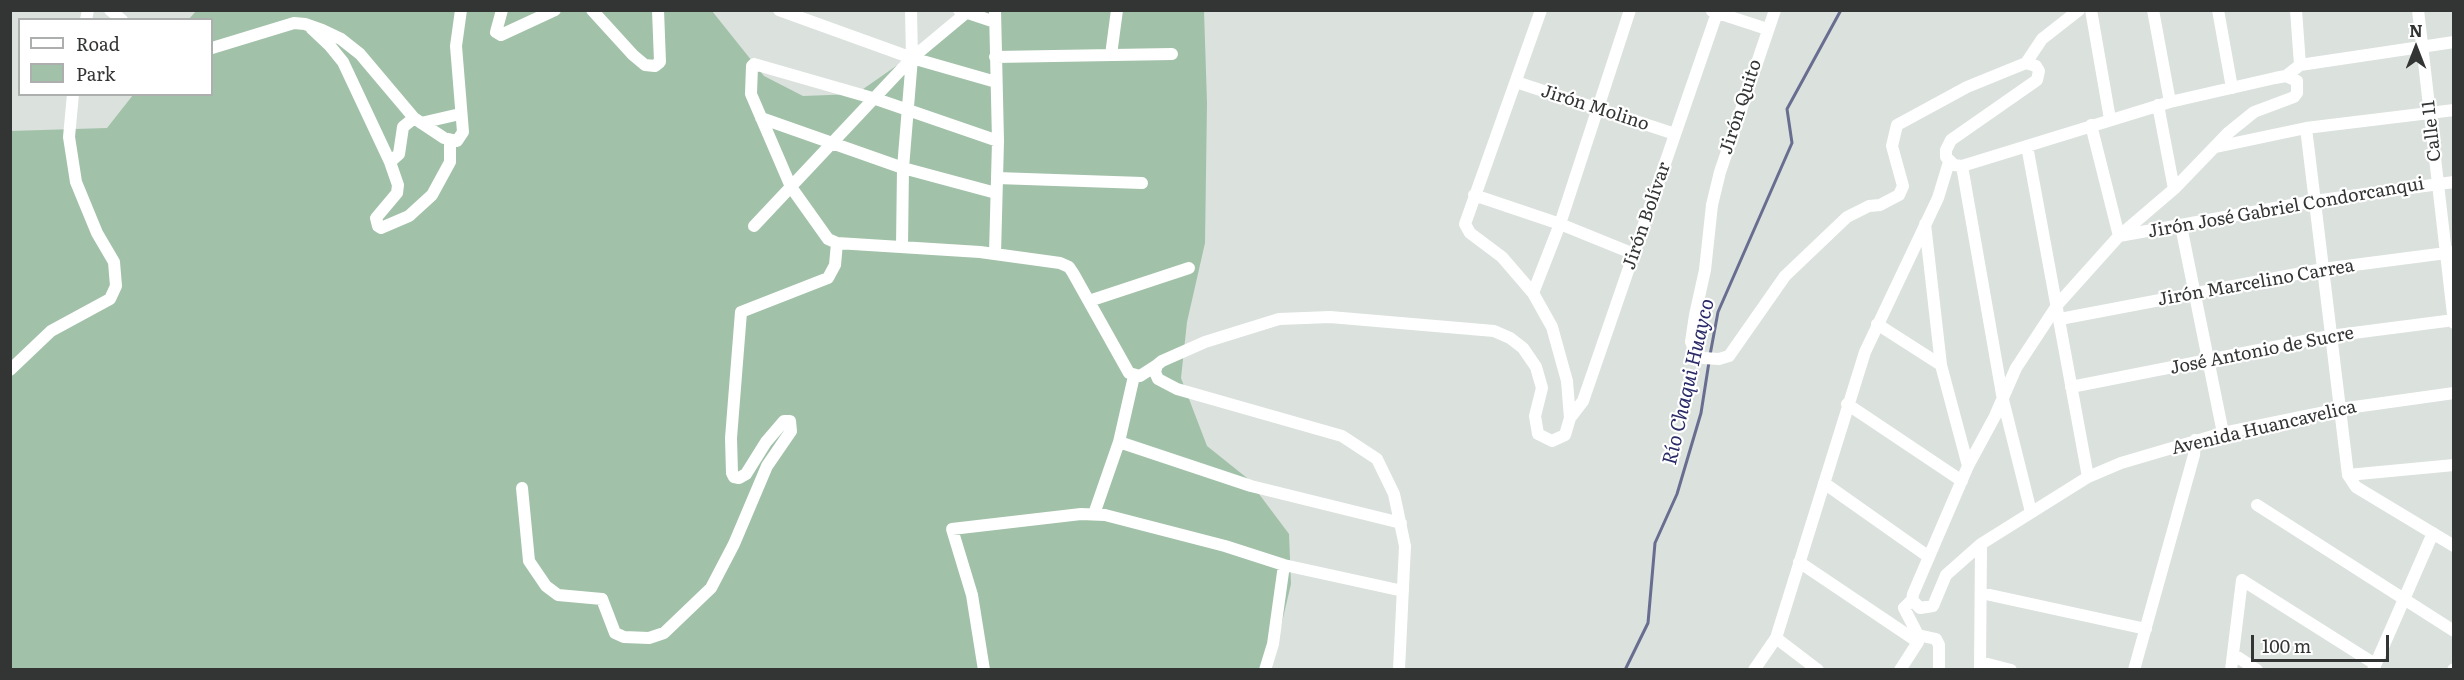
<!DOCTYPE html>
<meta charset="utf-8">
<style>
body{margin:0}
#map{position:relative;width:2464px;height:680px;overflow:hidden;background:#dbe1dd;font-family:Literata,serif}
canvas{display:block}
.frame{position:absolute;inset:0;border:12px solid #333534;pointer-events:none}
.legend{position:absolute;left:18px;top:18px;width:195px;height:78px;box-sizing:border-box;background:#fff;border:2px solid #adaeae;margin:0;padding:8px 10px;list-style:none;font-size:18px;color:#333534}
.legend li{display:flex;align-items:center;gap:12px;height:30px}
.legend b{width:30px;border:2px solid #adaeae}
.north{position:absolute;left:2386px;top:18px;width:60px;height:60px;-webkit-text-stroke:4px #fff;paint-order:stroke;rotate:0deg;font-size:16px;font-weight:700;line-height:24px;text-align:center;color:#333534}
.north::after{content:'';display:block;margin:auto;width:21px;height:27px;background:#333534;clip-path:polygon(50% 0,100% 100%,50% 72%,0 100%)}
.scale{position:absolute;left:2251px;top:635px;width:138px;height:27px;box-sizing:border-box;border:3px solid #333534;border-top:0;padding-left:8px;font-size:18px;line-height:21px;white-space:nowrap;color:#333534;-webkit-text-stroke:4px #fff;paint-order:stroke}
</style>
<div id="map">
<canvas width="2464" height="680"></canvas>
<div class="frame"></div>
<ul class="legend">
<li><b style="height:8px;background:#fff"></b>Road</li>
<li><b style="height:16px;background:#a2c1a9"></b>Park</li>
</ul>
<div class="north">N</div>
<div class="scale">100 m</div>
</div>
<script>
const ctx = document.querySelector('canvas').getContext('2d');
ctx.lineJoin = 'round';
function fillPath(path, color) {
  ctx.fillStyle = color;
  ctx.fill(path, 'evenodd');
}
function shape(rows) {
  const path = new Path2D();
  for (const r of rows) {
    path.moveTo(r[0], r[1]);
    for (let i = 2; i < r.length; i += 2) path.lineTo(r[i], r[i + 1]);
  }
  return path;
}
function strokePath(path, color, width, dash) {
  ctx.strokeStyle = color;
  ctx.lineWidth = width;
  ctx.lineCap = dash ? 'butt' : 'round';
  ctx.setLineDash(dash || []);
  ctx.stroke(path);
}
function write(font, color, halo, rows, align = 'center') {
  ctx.font = font + ' Literata,serif';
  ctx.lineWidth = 4.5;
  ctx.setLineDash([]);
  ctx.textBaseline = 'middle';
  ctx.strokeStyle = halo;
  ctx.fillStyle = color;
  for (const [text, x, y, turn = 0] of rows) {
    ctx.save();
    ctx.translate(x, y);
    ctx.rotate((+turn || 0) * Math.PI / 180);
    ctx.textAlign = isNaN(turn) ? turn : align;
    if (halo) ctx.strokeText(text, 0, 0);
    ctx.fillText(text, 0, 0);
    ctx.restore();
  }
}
fillPath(shape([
 [196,11,712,11,764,76,803,96,856,94,975,11,1204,11,1207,103,1205,243,1187,322,1181,378,1207,446,1247,478,1289,534,1291,584,1271,669,11,669,10,131,107,128,133,95,212,94,212,20,189,19]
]), '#a2c1a9');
strokePath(shape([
 [1710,355,1718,312,1792,143,1787,109,1841,10],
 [1625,670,1648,623,1655,543,1677,494,1701,413,1709,362]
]), '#696e91', 3);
strokePath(shape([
 [110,10,122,20],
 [502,10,496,32,501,35,555,10],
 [592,10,633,55,645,65,655,66,660,62,658,10],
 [779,10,912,58,996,82],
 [959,10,995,22],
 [1775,10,1720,172,1712,205,1705,270,1695,315,1691,342,1696,353,1703,358,1719,359,1729,356,1785,276,1847,217,1869,206,1880,205,1899,195,1903,186,1892,146,1897,125,1967,87,2026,63,2036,66,2039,71,2037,80,1951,140,1946,150,1946,157,1954,165,1962,166,2170,102,2275,78,2286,76,2297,81,2297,93,2294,97,2254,112,2228,133,2174,189,2119,236,2058,304,2016,368,1995,416,1968,466,1913,594,1912,600,1920,608,1933,606,1946,575,1981,544,2088,477,2121,463,2223,433,2340,409,2454,393],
 [2091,10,2110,119],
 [2153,10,2170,102],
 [2218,10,2232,88],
 [2296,10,2300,65],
 [2418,10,2454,323],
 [1712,11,1767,29],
 [86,20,88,10],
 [312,29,330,46,343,62,390,162,398,185,397,193,376,218,378,226,381,228,409,216,432,195,450,162,450,141],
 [212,48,294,23,305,24,322,30,341,39,360,54,414,118,444,138,457,141,463,132,456,46,461,10],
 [1111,55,1117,10],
 [995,57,1172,54],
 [2026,63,2042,39,2079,10],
 [2286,76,2300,65,2454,42],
 [1516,82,1675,134],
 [2158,105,2174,189],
 [761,118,903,168,996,193],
 [421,123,460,114],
 [2091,125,2119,236,2314,201,2454,182],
 [2306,128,2348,475,2356,487,2454,546],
 [998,141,876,99,754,64,752,66,751,94,791,187,828,239,837,243,980,252,1060,263,1069,267,1073,273,1129,373,1140,376,1157,365],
 [2027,146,2088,477],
 [2216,147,2306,128,2454,110],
 [390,162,399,154,403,127,414,118],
 [1962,166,2003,400,2031,512],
 [997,178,1142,183],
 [1474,195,1560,224,1634,254],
 [1925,224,1941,365,1968,466],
 [754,226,912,58,966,13],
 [2181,226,2223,433],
 [902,246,903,168,912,58,911,10],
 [995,254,998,141,995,10],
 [1533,293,1560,224,1630,10],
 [1089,301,1189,268],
 [2060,319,2323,269,2454,252],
 [1877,324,1941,365],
 [10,370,51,331,110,299,116,286,114,262,97,233,76,182,69,137,73,94],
 [2071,387,2330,336,2454,320],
 [1847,404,1962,481],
 [1570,418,1583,401,1718,10],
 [1119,442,1251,486,1401,523],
 [2348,475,2454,465],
 [1824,483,1929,557],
 [522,488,529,561,546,586,558,595,602,599,615,633,624,637,649,638,664,633,711,588,734,544,767,466,791,431,790,421,784,421,766,442,746,474,739,478,734,477,732,473,731,438,741,312,828,278,835,265,837,243],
 [2257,505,2454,631],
 [1094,514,1119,442,1134,376],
 [1799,562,1918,642],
 [1981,593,2146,629],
 [1918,635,1936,639,1939,645,1939,670],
 [1776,638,1818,670],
 [2233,654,2257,670],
 [1980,662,2011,670],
 [984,670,972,595,952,529,1081,514,1105,515,1225,546,1284,565,1403,591],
 [1265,670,1273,644,1284,565],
 [1399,670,1405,546,1394,494,1377,459,1342,436,1177,389,1158,379,1155,372,1157,365,1162,361,1205,342,1279,319,1330,317,1494,331,1510,338,1523,348,1536,367,1542,388,1535,416,1538,434,1552,441,1565,435,1570,418,1567,381,1552,327,1533,293,1502,257,1470,233,1465,224,1541,10],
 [1754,670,1776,638,1865,352,1938,198,1949,162],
 [1900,670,1918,642,1918,635,1904,608,1912,600],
 [1980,670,1981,544],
 [2134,670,2194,455,2195,440],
 [2231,670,2242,580,2375,664],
 [2373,670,2433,533],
 [2453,670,2454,669]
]), '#fff', 12);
write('18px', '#333534', '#fff', [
 ["Jirón Quito",1741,107,-72],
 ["Jirón Molino",1595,108,18],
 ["Calle 11",2432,131,-96],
 ["Jirón José Gabriel Condorcanqui",2286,208,-10],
 ["Jirón Bolívar",1647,216,-71],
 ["Jirón Marcelino Carrea",2256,283,-10],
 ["José Antonio de Sucre",2262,351,-11],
 ["Avenida Huancavelica",2264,428,-13]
]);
write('italic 20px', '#292a67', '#fff', [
 ["Río Chaqui Huayco",1689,382,-77]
]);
</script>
